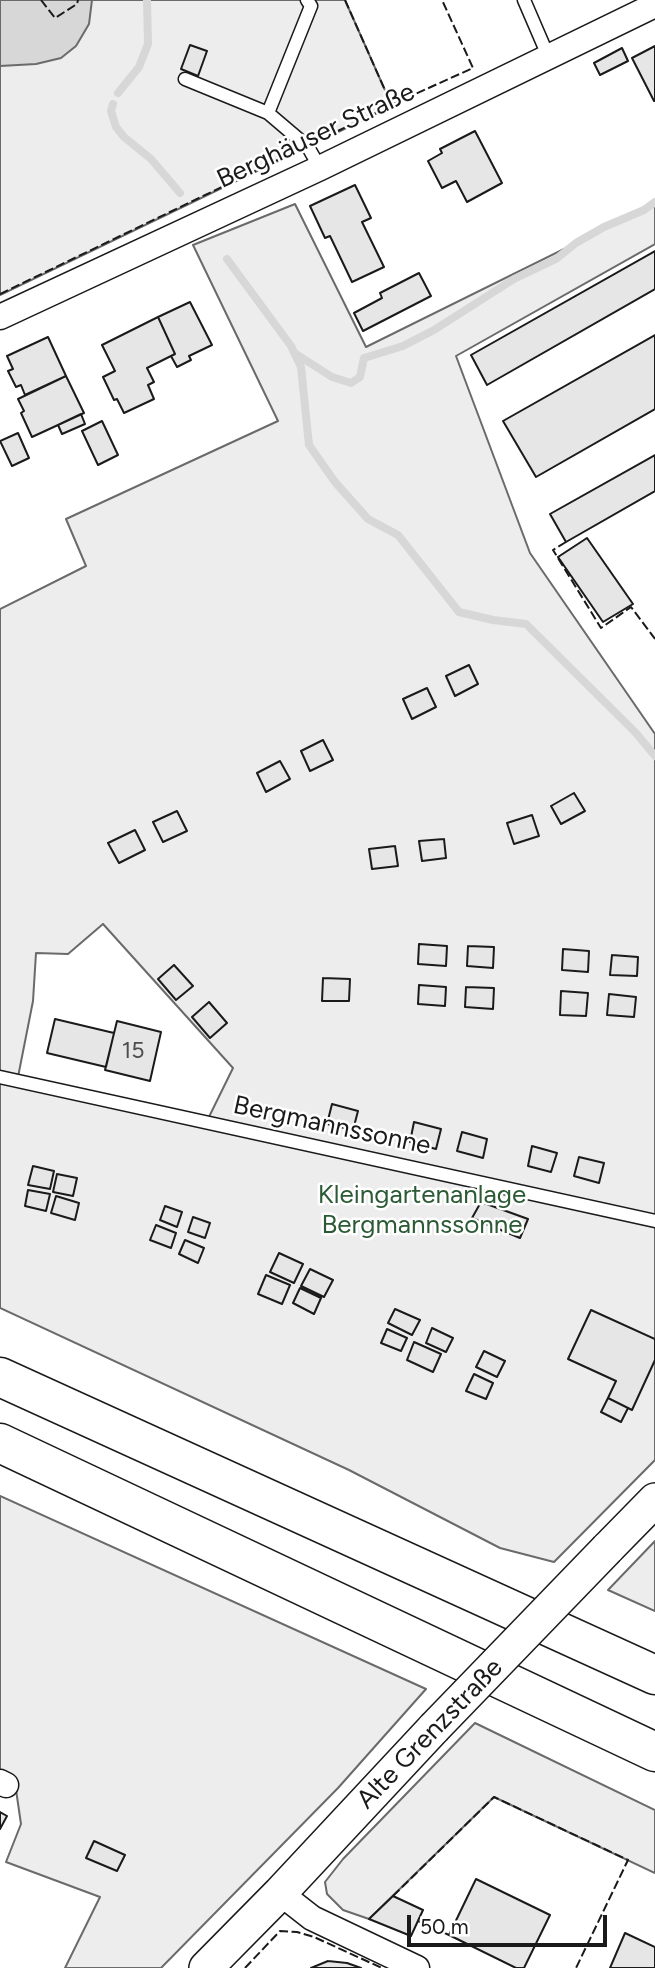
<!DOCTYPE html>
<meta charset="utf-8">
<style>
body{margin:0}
#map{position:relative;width:655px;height:1968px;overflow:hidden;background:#fff;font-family:Figtree,sans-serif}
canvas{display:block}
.scale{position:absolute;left:407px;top:1915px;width:200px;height:32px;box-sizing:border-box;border:4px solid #1a1a1a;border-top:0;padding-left:9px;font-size:21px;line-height:24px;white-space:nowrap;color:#1a1a1a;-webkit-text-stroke:5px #fff;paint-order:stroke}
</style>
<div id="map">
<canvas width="655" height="1968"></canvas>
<div class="scale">50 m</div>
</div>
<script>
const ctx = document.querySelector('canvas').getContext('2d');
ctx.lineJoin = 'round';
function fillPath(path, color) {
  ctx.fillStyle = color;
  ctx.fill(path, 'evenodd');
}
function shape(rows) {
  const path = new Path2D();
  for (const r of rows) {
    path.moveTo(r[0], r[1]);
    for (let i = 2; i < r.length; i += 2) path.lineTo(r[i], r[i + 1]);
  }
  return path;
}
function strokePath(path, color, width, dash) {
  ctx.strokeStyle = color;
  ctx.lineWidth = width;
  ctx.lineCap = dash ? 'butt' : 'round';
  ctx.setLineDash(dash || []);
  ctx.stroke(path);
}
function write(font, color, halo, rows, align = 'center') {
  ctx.font = font + ' Figtree,sans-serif';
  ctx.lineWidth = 5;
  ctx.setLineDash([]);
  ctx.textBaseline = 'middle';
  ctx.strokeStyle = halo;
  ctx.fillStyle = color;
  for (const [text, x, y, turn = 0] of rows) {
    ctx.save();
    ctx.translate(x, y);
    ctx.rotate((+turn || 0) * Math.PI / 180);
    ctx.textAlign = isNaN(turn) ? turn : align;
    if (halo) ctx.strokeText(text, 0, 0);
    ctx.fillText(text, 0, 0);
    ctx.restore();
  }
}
const built = shape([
 [0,0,345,0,392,106,0,295,0,0],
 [295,204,366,347,655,204,655,244,456,356,530,553,655,734,655,1460,554,1562,500,1548,349,1470,0,1308,0,609,86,566,66,519,278,421,193,245,295,204],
 [103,924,233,1068,205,1125,17,1082,33,1001,36,953,68,954,103,924],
 [0,1496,426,1689,338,1788,161,1968,65,1968,100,1897,6,1862,21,1824,15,1783,0,1776,0,1496],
 [655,1541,655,1611,608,1590,655,1541],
 [475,1723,655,1810,655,1873,494,1797,369,1919,343,1910,327,1894,325,1882,343,1859,475,1723]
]);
fillPath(built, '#ededed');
strokePath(built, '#6a6a6a', 2);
const water = shape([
 [0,0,92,0,89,24,76,46,61,58,36,64,0,66,0,0]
]);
fillPath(water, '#d7d7d7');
strokePath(water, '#6a6a6a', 2);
strokePath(shape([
 [118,93,139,67,148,44,147,0],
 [113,104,111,111,116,127,124,137,151,159,180,193],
 [227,259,291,346,301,367,309,445,335,482,368,519,398,535,459,612,493,620,526,624,635,732,655,756],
 [296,354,332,377,351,383,360,377,364,358,403,346,434,330,514,279,556,259,576,243,604,227,644,210,655,202]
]), '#d7d7d7', 8);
const building = shape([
 [190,45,207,51,198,76,181,69,190,45],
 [655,46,655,101,654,101,632,58,655,46],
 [622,48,628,61,600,75,594,63,622,48],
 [475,131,502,183,467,202,456,181,442,188,428,161,442,153,440,149,475,131],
 [355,185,371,218,362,222,384,267,352,282,330,236,325,238,310,206,355,185],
 [655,251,655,289,487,385,471,355,655,251],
 [419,273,431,296,363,331,354,313,382,298,380,293,419,273],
 [190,302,212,345,189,356,191,360,177,367,171,356,175,354,158,317,190,302],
 [158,317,175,354,147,368,154,382,148,385,154,399,124,413,117,399,114,400,103,377,115,371,102,345,158,317],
 [655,335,655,409,536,477,503,421,655,335],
 [48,337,66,376,25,395,21,385,16,387,8,371,13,369,7,356,48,337],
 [66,376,84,413,32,437,21,413,24,411,18,399,66,376],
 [81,414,85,424,62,434,58,425,81,414],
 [102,421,118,455,98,465,82,431,102,421],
 [18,433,29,458,12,466,0,441,18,433],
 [655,455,655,491,566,542,550,514,655,455],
 [587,538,633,604,603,622,558,557,587,538],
 [469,665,478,684,455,696,446,676,469,665],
 [427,688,436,707,412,719,403,699,427,688],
 [323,740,333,760,310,771,301,751,323,740],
 [280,761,290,779,266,792,257,773,280,761],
 [574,793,585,811,561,824,551,806,574,793],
 [177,811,187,831,163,842,153,822,177,811],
 [532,815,539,836,514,844,507,823,532,815],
 [135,830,145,850,119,863,108,843,135,830],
 [444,839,446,858,422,861,419,841,444,839],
 [395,846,398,866,372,869,369,849,395,846],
 [419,944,447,946,446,966,418,964,419,944],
 [468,946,494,947,493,968,467,966,468,946],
 [563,949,589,951,588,972,562,970,563,949],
 [612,955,638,957,637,976,610,975,612,955],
 [174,965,193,986,176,1000,158,979,174,965],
 [323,978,350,979,349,1001,322,1001,323,978],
 [419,985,446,987,445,1006,418,1004,419,985],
 [466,987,494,988,493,1009,465,1007,466,987],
 [561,991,588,993,586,1016,560,1015,561,991],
 [609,994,636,997,634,1017,607,1015,609,994],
 [209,1002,227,1023,210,1038,192,1017,209,1002],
 [55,1019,114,1033,106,1067,47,1053,55,1019],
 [117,1021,161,1032,150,1081,105,1070,117,1021],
 [332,1104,358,1111,353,1130,327,1124,332,1104],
 [414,1122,441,1129,436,1149,410,1142,414,1122],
 [462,1132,487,1139,483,1158,457,1151,462,1132],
 [532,1146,557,1153,551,1172,528,1166,532,1146],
 [579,1157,604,1163,599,1183,574,1176,579,1157],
 [33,1166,54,1171,50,1189,28,1185,33,1166],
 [57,1174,77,1178,73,1196,53,1192,57,1174],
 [28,1190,50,1194,46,1211,25,1206,28,1190],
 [56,1196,79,1203,75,1220,51,1213,56,1196],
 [481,1202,528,1219,520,1238,472,1218,481,1202],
 [165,1206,182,1212,177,1227,160,1220,165,1206],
 [193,1217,210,1223,205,1238,188,1232,193,1217],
 [156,1225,176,1233,171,1248,150,1240,156,1225],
 [185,1240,204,1248,198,1263,179,1254,185,1240],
 [279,1253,303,1264,294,1283,270,1272,279,1253],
 [310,1269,333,1280,324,1297,301,1286,310,1269],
 [266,1275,290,1285,282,1304,258,1294,266,1275],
 [300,1288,321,1298,314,1314,293,1303,300,1288],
 [395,1309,420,1320,412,1335,388,1323,395,1309],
 [591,1310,655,1339,655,1360,632,1410,608,1398,616,1381,568,1359,591,1310],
 [432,1328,453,1338,446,1352,426,1343,432,1328],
 [387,1329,407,1338,401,1351,381,1343,387,1329],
 [414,1342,441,1354,433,1372,407,1360,414,1342],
 [484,1351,505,1361,497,1377,476,1367,484,1351],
 [474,1374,493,1383,486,1399,466,1391,474,1374],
 [608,1398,628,1408,621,1422,601,1412,608,1398],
 [0,1812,7,1816,0,1829,0,1812],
 [94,1841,125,1855,117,1871,86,1858,94,1841],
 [476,1879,550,1915,524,1968,516,1968,449,1935,476,1879],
 [393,1896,423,1910,411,1936,369,1919,393,1896],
 [625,1933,655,1947,655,1968,610,1968,625,1933],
 [328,1961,347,1963,361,1968,311,1968,328,1961]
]);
fillPath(building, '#e6e6e6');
strokePath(building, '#1a1a1a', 2);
const lane = shape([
 [307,0,311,6,268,113,308,147,320,168],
 [524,0,549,58],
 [185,79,268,113],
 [0,1077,655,1221]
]);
const street = shape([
 [0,317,320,168,655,5],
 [0,1782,6,1785],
 [280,1893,312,1918,417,1968]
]);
const secondary = shape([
 [607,1549,655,1500],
 [206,1968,280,1893,434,1728]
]);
const highway = shape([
 [0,1377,655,1675],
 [0,1443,655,1752]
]);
strokePath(lane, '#1a1a1a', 15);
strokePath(street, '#1a1a1a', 27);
strokePath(secondary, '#1a1a1a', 36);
strokePath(highway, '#1a1a1a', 41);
strokePath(lane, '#fff', 12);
strokePath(street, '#fff', 24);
strokePath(secondary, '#fff', 33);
strokePath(highway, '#fff', 38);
const secondaryBridge = shape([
 [434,1728,607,1549]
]);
strokePath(secondaryBridge, '#1a1a1a', 36, []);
strokePath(secondaryBridge, '#fff', 33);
strokePath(shape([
 [41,0,55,18,77,4,78,0],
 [345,0,392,106],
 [0,294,402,100,473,68,442,0],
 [566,542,553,550,601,628,631,607,655,639],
 [393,1896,494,1797,628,1860,576,1968],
 [418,1921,449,1935],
 [245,1968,280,1931,297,1932,314,1937,382,1968]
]), '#1a1a1a', 2, [9, 3.5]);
write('23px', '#4d4d4d', null, [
 ["15",133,1051]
]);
write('26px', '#1a1a1a', '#fff', [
 ["Berghäuser Straße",316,136,-25],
 ["Bergmannssonne",332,1126,12],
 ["Alte Grenzstraße",430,1734,-46]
]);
write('26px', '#2b5a34', '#fff', [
 ["Kleingartenanlage",422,1195],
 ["Bergmannssonne",422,1225]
]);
</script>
